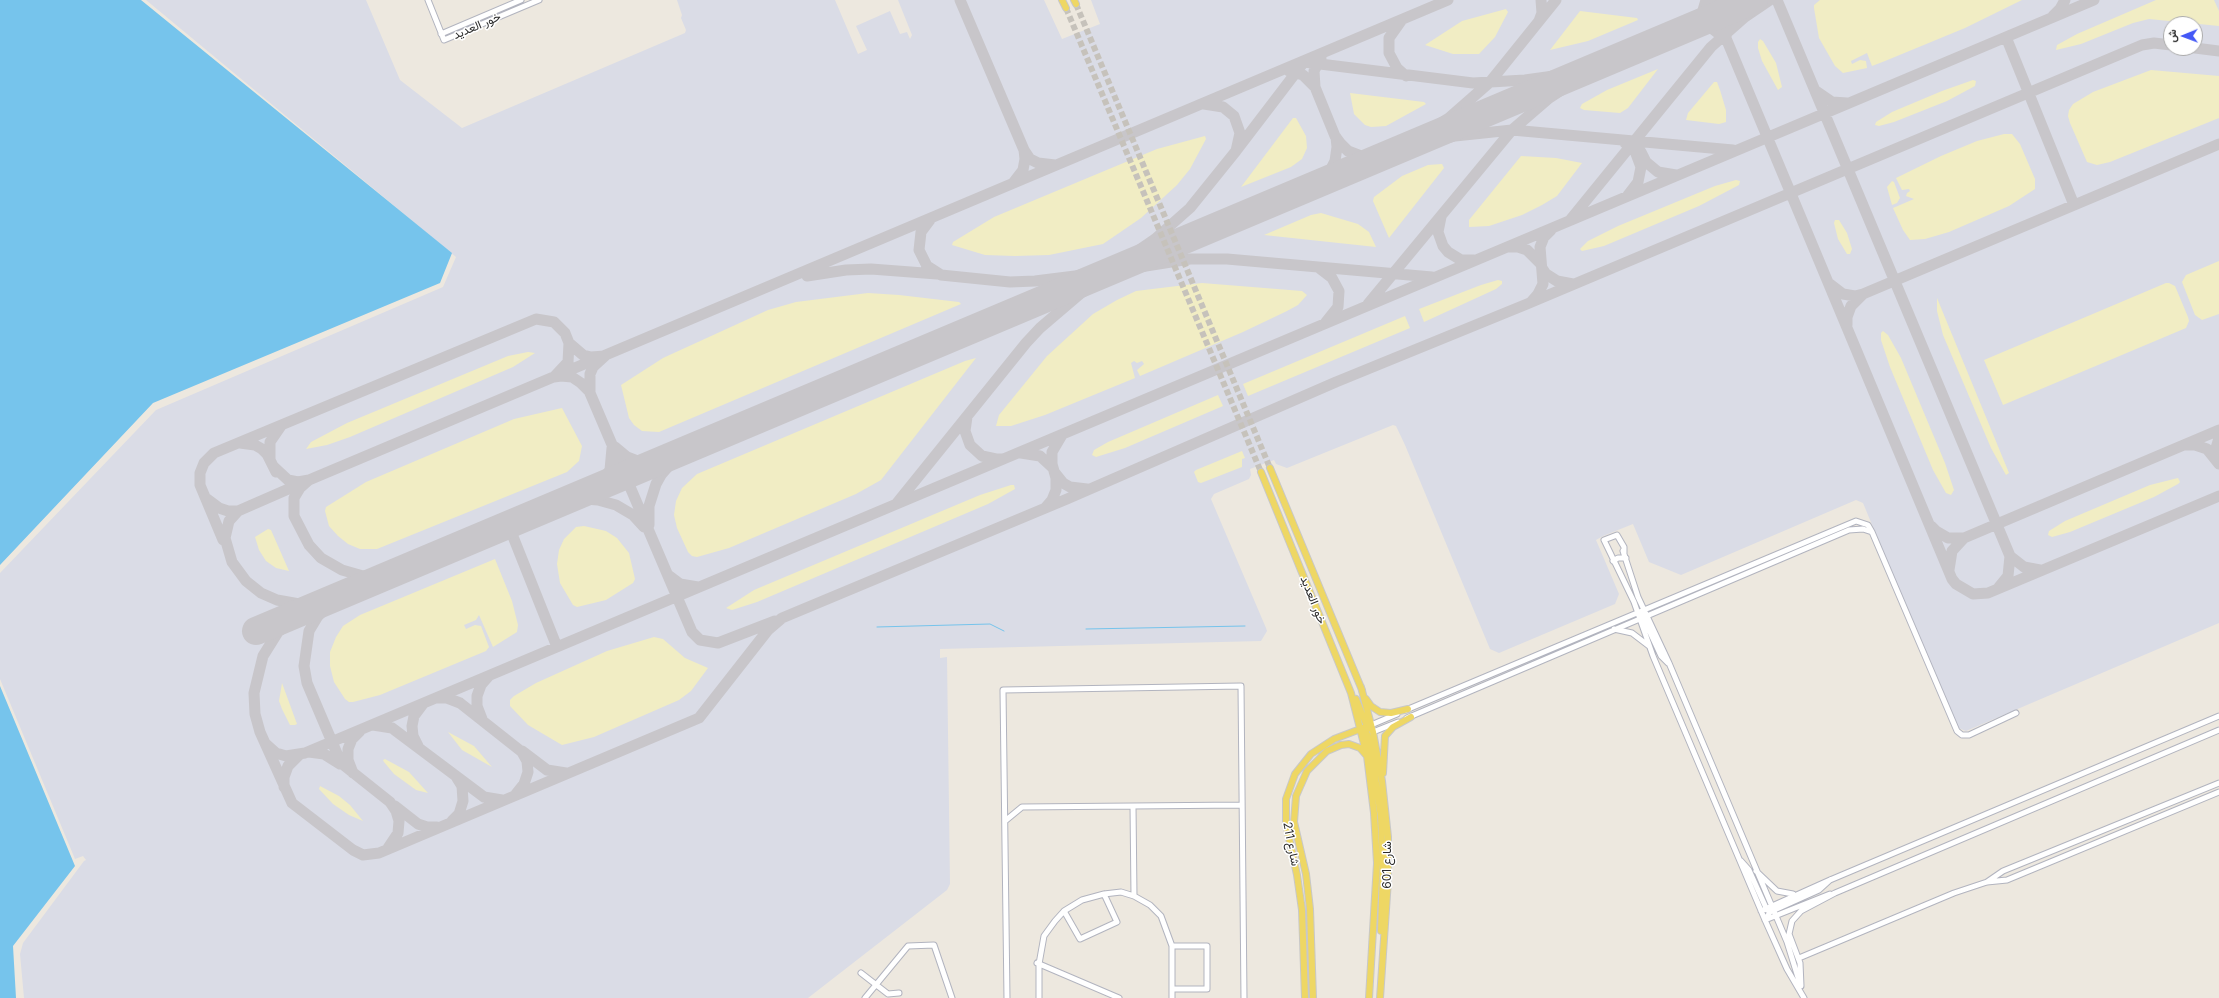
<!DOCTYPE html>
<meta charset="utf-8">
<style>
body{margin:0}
#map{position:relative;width:2219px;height:998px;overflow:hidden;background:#ede8df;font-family:Inter,Vazirmatn,sans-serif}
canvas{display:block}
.north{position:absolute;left:2163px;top:16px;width:40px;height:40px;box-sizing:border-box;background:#fff;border:1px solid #ababab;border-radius:50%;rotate:269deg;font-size:11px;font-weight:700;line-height:16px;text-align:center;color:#2c2c2c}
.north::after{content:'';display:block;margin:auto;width:14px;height:18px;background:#4458f6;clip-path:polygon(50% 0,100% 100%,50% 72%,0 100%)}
</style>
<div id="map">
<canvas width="2219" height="998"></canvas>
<div class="north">ش</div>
</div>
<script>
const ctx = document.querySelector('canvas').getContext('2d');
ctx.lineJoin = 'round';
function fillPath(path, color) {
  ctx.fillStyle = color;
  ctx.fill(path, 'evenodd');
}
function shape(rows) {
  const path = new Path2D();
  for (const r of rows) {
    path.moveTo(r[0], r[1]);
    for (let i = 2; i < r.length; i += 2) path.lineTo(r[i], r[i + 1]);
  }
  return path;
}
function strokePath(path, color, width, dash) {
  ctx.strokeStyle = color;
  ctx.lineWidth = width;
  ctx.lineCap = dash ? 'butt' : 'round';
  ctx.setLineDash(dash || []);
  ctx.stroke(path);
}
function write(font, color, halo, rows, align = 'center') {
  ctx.font = font + ' Inter,Vazirmatn,sans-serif';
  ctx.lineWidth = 3;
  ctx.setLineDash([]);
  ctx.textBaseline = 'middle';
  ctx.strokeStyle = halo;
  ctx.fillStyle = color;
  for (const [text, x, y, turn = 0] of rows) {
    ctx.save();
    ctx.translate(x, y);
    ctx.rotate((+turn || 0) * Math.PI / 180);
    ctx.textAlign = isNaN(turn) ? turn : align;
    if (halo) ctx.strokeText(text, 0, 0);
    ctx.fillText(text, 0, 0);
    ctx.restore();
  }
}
fillPath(shape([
 [146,0,366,0,400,80,462,128,685,33,686,30,681,18,682,15,677,0,835,0,858,54,867,50,856,26,890,11,900,34,907,32,910,39,912,35,898,0,1044,0,1062,39,1100,24,1091,0,2219,0,2219,623,1966,731,1956,727,1863,503,1856,500,1681,575,1649,562,1633,524,1603,536,1596,540,1619,594,1615,604,1499,653,1490,649,1405,445,1396,426,1393,425,1287,468,1276,464,1274,460,1250,469,1251,475,1249,479,1214,494,1211,499,1266,628,1267,631,1261,641,940,649,940,658,947,657,950,884,947,890,808,998,24,998,20,954,23,943,84,861,86,860,83,856,75,859,0,679,0,573,156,410,443,287,456,257],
 [2171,24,2195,24,2195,48,2171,48]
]), '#dadce6');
fillPath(shape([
 [1820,0,2022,0,1965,28,1885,61,1872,66,1867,53,1851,61,1852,64,1860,60,1866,61,1867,68,1843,73,1835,66,1819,38,1814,8,1814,5],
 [2156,0,2214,0,2219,11,2219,26,2149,19,2133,23,2081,44,2056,50,2057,45,2077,34],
 [1506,9,1508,12,1495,37,1479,54,1453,54,1425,45,1462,21],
 [1580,11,1637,18,1638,20,1588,41,1550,50],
 [1760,39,1763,41,1776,63,1782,87,1778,90,1762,61,1758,48,1758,42],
 [1658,69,1628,108,1620,113,1584,110,1580,108,1582,104,1607,90],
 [2151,70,2219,76,2219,118,2110,162,2097,165,2087,162,2070,123,2068,116,2069,110,2073,104,2093,92],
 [1973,80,1976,81,1975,86,1947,101,1894,122,1879,126,1875,125,1876,122,1892,112,1942,91],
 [1714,82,1717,82,1720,90,1726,110,1726,122,1719,124,1686,120,1688,113],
 [1350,93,1424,102,1426,104,1386,126,1371,127,1365,125,1354,114],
 [1293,118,1296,118,1306,136,1307,148,1302,159,1291,167,1241,187],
 [2004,134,2012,134,2020,144,2035,179,2035,189,2009,206,1949,232,1925,239,1910,240,1903,230,1893,208,1914,199,1906,196,1907,193,1910,191,1909,189,1902,190,1896,178,1941,156,1977,141],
 [1205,136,1206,139,1190,169,1177,185,1141,218,1103,244,1049,255,1015,256,985,255,952,245,953,242,994,217,1157,149],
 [1521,156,1556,158,1582,163,1557,196,1542,205,1522,215,1489,226,1469,227,1469,220],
 [1442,164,1444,168,1389,238,1373,201,1374,197,1402,176,1428,165],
 [1736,180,1740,181,1739,185,1699,206,1604,246,1582,251,1580,249,1588,241,1618,226,1715,186],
 [1892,181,1894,182,1900,198,1897,203,1892,205,1887,187],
 [1321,213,1358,224,1369,232,1376,247,1264,235,1311,215],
 [1835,220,1839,220,1847,233,1852,249,1850,254,1847,254,1838,239,1834,223],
 [2219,261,2219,314,2202,320,2195,315,2182,282,2186,275],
 [1498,280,1502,281,1502,284,1496,289,1424,322,1419,309,1481,285],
 [1202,283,1302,291,1307,295,1298,305,1287,311,1243,332,1140,376,1137,370,1144,364,1142,361,1137,363,1134,361,1131,363,1135,378,1045,415,1011,426,996,426,999,415,1047,356,1093,314,1117,300,1136,291],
 [2166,283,2169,283,2175,286,2188,317,2189,321,2186,328,2003,405,1984,360],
 [868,293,899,295,959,302,961,304,659,432,642,431,634,425,629,418,621,385,663,358,768,310,796,302],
 [1937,298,2009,473,2006,475,1991,448,1943,335,1937,311],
 [1405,316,1410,328,1248,396,1243,384],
 [1883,331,1888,335,1901,358,1945,463,1954,490,1951,495,1946,493,1933,470,1890,367,1881,340,1881,333],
 [528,352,535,353,513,367,350,437,327,445,306,449,311,442,347,423,508,356],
 [976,358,881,480,856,494,729,548,697,557,692,556,688,552,677,528,674,515,676,501,682,488,697,474,965,361],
 [1218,395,1223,406,1125,448,1096,457,1092,455,1094,450,1108,442],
 [562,408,582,446,579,461,567,472,377,549,360,549,348,544,338,536,329,526,325,511,326,507,366,482,514,419],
 [1242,451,1245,458,1242,459,1242,467,1201,483,1198,482,1194,472,1196,470],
 [2178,478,2180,482,2178,484,2154,497,2070,532,2052,537,2048,535,2049,531,2065,521,2150,485],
 [1011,485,1014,485,1015,489,988,504,757,602,732,610,726,608,754,590,980,495],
 [584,526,606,531,617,538,629,553,635,579,633,583,606,600,577,607,573,605,560,583,557,564,559,550,564,539,576,527],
 [268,529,271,530,289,571,276,568,266,561,259,550,255,537],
 [495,559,512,601,518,625,517,632,493,647,479,615,476,620,464,625,466,629,475,625,481,626,489,647,486,651,380,695,353,702,349,702,345,699,334,682,330,666,330,652,336,637,343,626,360,615],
 [654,637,663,639,685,658,708,668,691,691,679,700,594,737,562,745,528,725,510,706,510,700,514,696,536,683,607,651],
 [282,683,297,724,295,725,290,725,282,709,279,701],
 [448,732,474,746,492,767,462,750],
 [385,759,409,772,428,793,416,790,394,774,384,762,383,760],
 [320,786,339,796,350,805,363,821,349,815,333,804,319,789]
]), '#f1edc4');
fillPath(shape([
 [0,0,141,0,452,253,440,283,153,403,0,565],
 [0,686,75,866,13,946,16,998,0,998]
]), '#76c4ec');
strokePath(shape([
 [877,627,990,624,1004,631],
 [1086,629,1245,626]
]), '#76c4ec', 1);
strokePath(shape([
 [960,0,1024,150,1025,159,1023,170,1013,183],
 [1710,0,1952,579,1956,584,1973,594,1988,593,2219,496],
 [1715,0,1737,7],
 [1777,0,2010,556,2024,567,2040,570],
 [2053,16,2060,9,2065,0],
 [1401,21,1389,38,1389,53,1397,68,1406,76],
 [1539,21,1542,13,1541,0],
 [1689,27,1700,26,1710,27,1724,38],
 [1690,27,1701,17,1706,0],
 [1726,37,1728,21,1737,7],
 [2006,37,2074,205],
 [2195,48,2219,51],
 [1289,71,1303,75,1315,87,1314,71,1321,58],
 [1315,87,1335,136,1341,144,1348,151,1361,156,1384,156],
 [1816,91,1832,102,1847,103],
 [1204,104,1223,107,1234,116,1240,133,1236,151,1304,62,1473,83,1525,80,1561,75,1607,62],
 [1625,143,1635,151,1641,167,1638,182,1628,195],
 [1407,144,1449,118,1490,82,1556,0],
 [1024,150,1030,159,1038,163,1055,165],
 [1393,152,1455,136,1512,130,1733,150],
 [1641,152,1646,162,1658,172,1676,175],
 [1313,186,1329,173,1335,161,1337,147,1336,137],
 [1441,217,1438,232,1443,246,1448,252,1461,260,1474,260],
 [1571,219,1711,47,1745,17,1770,0],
 [930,220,921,232,919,250,927,266,941,275,1010,282,1035,281,1075,276,1116,267],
 [1509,247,1518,247,1527,250,1540,263],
 [1123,261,1155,239,1190,208,1236,151],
 [1319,268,1332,278,1339,291,1338,307,1326,322],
 [1542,268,1546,274,1557,281,1573,284],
 [1127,269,1190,259,1227,259,1432,277],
 [807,276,846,270,871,269,937,274],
 [1830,284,1843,294,1855,296,1863,294,2219,144],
 [1531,302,1538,294,1543,284,1540,247,1544,237,1551,230],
 [1368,304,1512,130,1548,99,1592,70],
 [1847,325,1847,317,1851,306,1863,294],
 [587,386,692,632,700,640,718,643,775,621],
 [967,417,965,431,970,445,982,456,996,459,1002,459],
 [240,443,255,445,262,449,267,454,276,472],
 [2186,445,2195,445,2207,449,2219,464],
 [615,447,627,457,640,462,651,463,662,460],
 [1021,453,1040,456,1053,468],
 [270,460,270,442,281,426],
 [2218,461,2216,448,2219,438],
 [274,467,288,480,298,482,309,480,300,488,294,498,294,516,309,545,321,558,342,570,363,576,397,572],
 [1055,473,1063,483,1070,487,1087,489],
 [588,491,605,477,610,470,612,448],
 [572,498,598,500,616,505,633,515,644,527],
 [207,499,219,508,228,511,238,511],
 [897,503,1026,343,1040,328,1081,293,1135,261],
 [1046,507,1052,500,1056,490,1056,478,1052,464,1052,452,1062,435],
 [508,524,557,647],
 [649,525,649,506,656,484,661,475,681,452],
 [1931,526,1936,531,1948,538,1964,538,2219,430],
 [223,540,200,485,200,473,204,463,214,453,536,319,554,322,565,333,569,343,583,355,591,357,605,356,593,367,590,374,590,392,581,383,572,377,561,376,554,377,568,362,569,343],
 [1949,570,1952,551,1964,538],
 [668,575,680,584,698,587],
 [1999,587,2008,576,2010,556],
 [339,596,318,603,305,605,277,600,261,593,246,581,232,562,225,538,229,521,238,511,309,480,1448,0],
 [334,600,318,616,309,631,304,666,307,683,341,763,390,802,396,811,399,821,398,833,388,848],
 [306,610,278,632,263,656,254,693,255,714,260,732,292,803,353,850,363,855,379,853,699,718,768,630,782,618,1067,499,1336,382,1527,304,2142,45,2154,43,2171,45],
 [437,698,447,698,460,703,522,752,527,761,528,772,524,784,516,794],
 [482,719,477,706,477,696,481,685,488,677],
 [373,725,392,728,484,797,502,800],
 [266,744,276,753,286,756,305,753,2094,0],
 [418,746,413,736,412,726,414,716,423,704],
 [522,751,547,770,566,773],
 [309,752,324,754,340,764],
 [353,773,348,760,348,749,352,739,360,731],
 [284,787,284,777,288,766,299,755],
 [395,806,418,824,427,827,437,827],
 [452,821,459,814,463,801,462,786,457,778]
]), '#c8c6ca', 11);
strokePath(shape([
 [256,631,1754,0]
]), '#c8c6ca', 28);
strokePath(shape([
 [1076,4,1270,468],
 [1066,8,1261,472]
]), '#c6c2bb', 6, [6, 3]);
const minor = shape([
 [428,0,444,40,539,0],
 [441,34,521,0],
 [1623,551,1638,597,1669,663,1787,942,1800,984],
 [1624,553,1624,547,1617,535,1604,540,1634,602,1653,656,1765,920,1787,969,1804,998],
 [1613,561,1618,558,1626,558],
 [1642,615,1661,656,1668,663],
 [1614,629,1632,633,1649,646],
 [1406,710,1856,521,1868,525,1872,532,1957,731,1962,735,1969,735,2016,713],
 [1407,718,1849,530,1863,529,1872,532],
 [1371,725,1397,714],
 [1373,732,1398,722],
 [1133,806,1134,896],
 [1005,821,1022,807,1242,805],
 [1741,861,1749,870,1767,910],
 [1756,871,1777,891,1793,894],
 [1987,882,2003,871,2219,783],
 [1064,911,1080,939,1117,922,1104,894],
 [1761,911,1830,880,2219,716],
 [1765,920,1770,912,1819,890,1830,880],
 [1765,920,1830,894],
 [1172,946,1207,946,1207,989,1173,989],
 [1799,958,1954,893,1987,882,2007,880,2219,792],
 [1037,963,1119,998],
 [861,973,888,994,899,993],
 [1801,986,1800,963,1789,934,1792,921,1801,911,1835,893,2219,730],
 [865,998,908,946,934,945,952,998],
 [1007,998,1003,690,1241,686,1244,998],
 [1039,998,1039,964,1044,936,1055,921,1064,911,1082,900,1104,894,1121,892,1134,896,1150,905,1161,916,1172,946,1172,998]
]);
const major = shape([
 [1062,0,1066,8],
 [1074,0,1076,4],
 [1270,468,1362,690],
 [1261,472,1351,693,1367,756,1374,813,1377,863,1369,998],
 [1361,687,1373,732,1382,781,1388,837,1388,880,1380,998],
 [1356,699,1368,729],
 [1366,699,1371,706,1380,712,1391,713,1408,709],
 [1362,729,1367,734,1371,749,1381,817,1383,866,1381,931],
 [1383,773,1385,736,1393,727,1411,717],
 [1305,998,1302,910,1297,875,1286,824,1286,799,1295,774,1311,754,1334,739,1371,725],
 [1313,998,1310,909,1306,874,1294,822,1296,796,1307,771,1327,751,1341,745,1349,744,1360,748,1366,755]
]);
strokePath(minor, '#b2b4bf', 7);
strokePath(major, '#c8c8c8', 8);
strokePath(minor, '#fff', 5);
strokePath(major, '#eed764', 6);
write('12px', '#2c2c2c', '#fff', [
 ["خور العديد",477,26,-23],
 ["خور العديد",1313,600,68],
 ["شارع 211",1291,844,79],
 ["شارع 601",1387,865,-90]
]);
</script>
